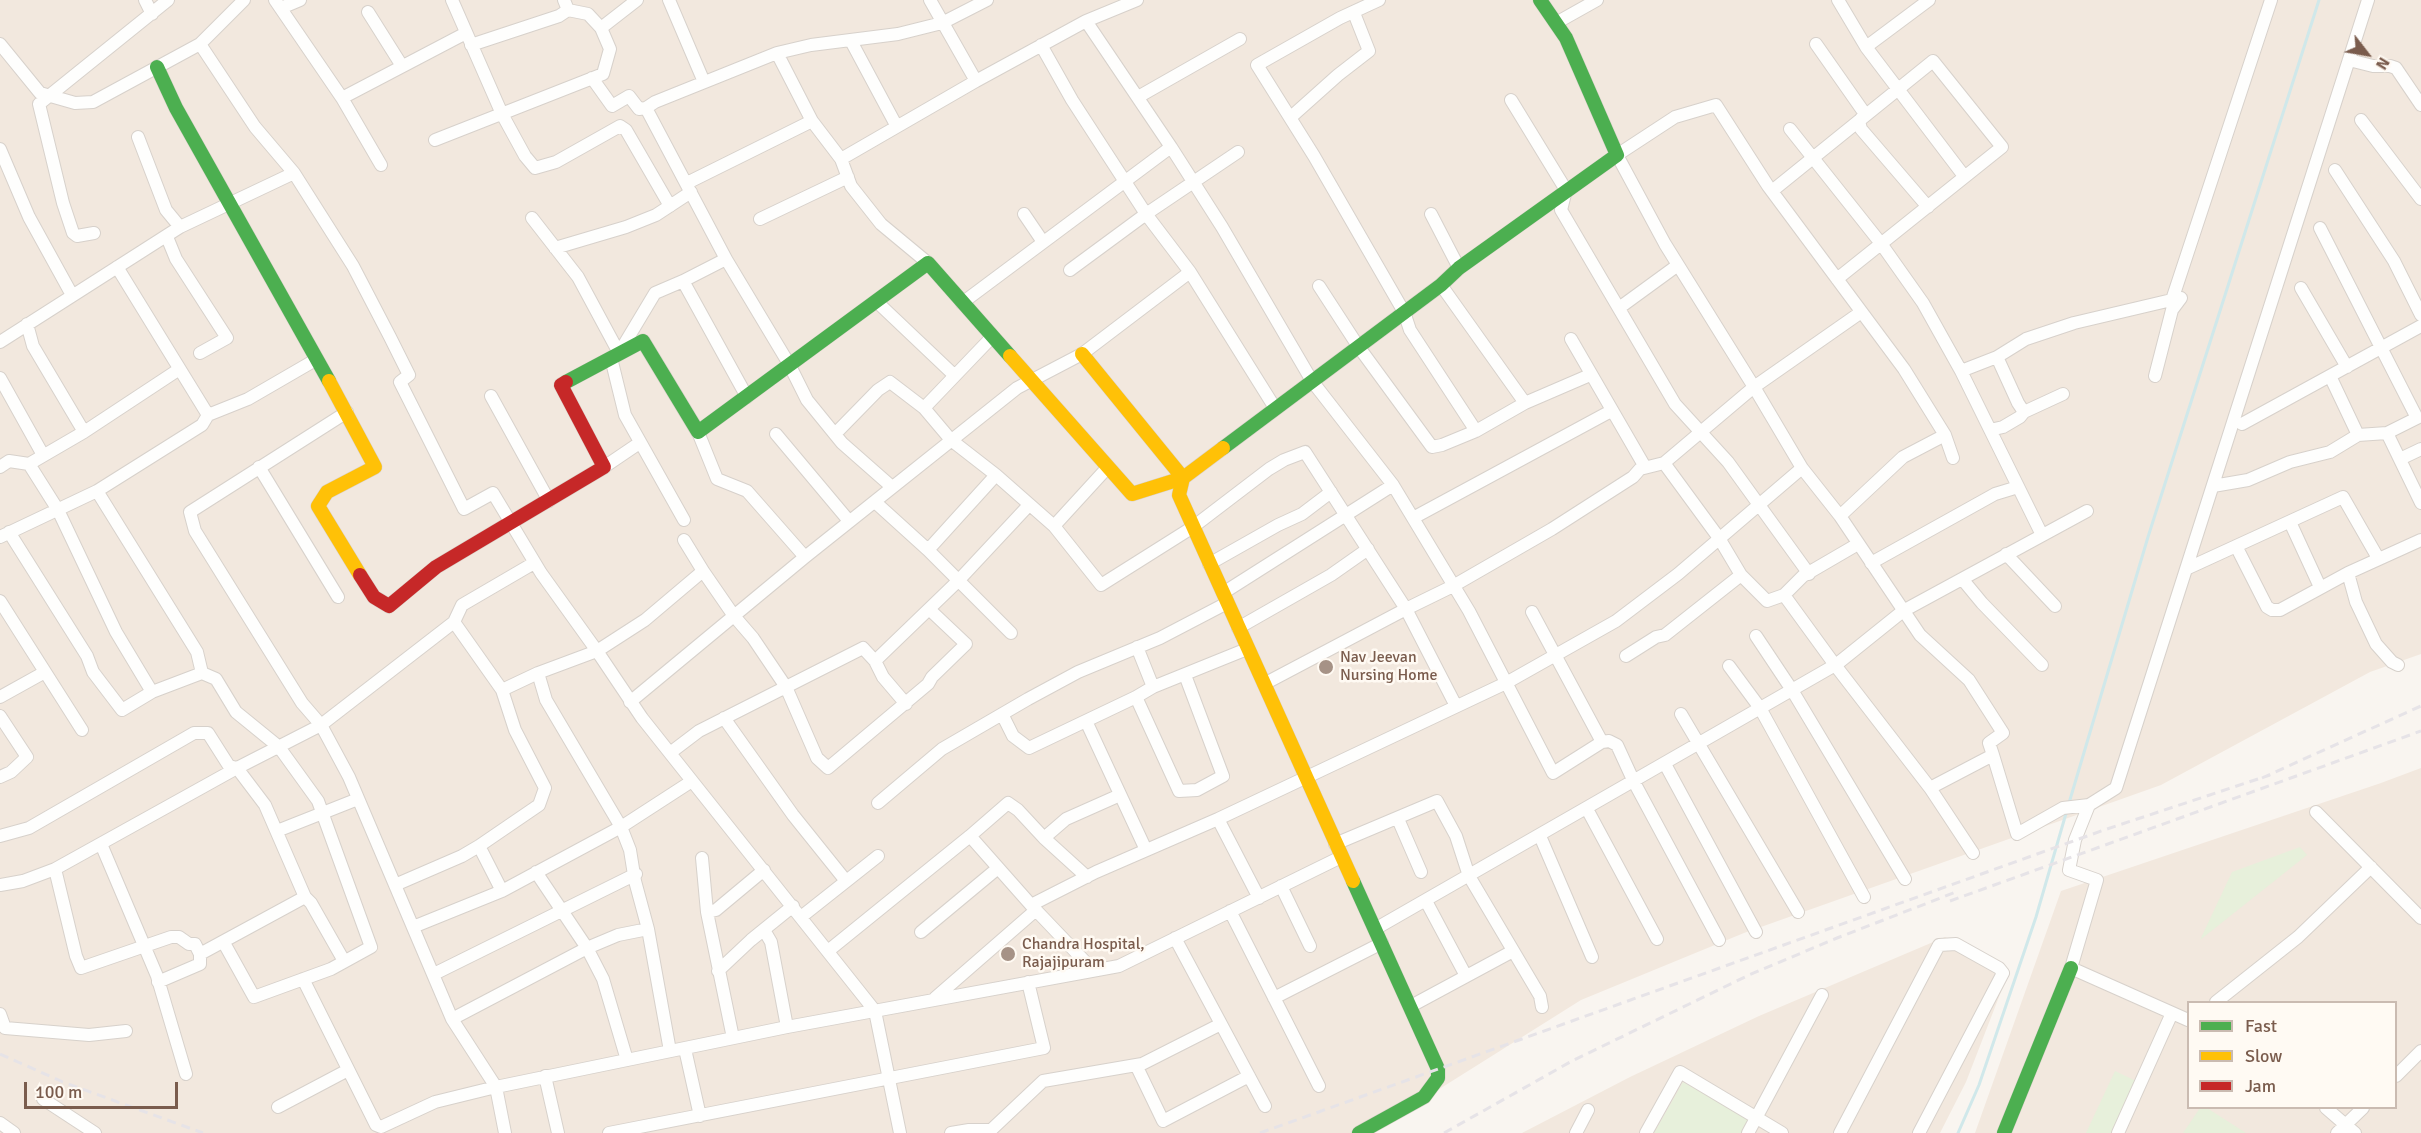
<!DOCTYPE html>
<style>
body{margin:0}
#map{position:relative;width:2421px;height:1133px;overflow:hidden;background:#f9f5f0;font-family:Signika,sans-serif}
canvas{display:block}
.legend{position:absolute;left:2187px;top:1001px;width:210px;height:108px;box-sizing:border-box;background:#fffaf3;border:2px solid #cabbb1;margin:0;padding:8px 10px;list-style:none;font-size:18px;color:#7a5c4d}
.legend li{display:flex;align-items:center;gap:12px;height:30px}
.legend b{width:30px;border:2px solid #cabbb1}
.north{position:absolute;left:2337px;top:24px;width:60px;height:60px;-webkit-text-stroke:4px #fffaf3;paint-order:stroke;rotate:121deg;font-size:16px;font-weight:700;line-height:24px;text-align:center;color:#7a5c4d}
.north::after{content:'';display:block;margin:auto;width:21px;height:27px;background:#7a5c4d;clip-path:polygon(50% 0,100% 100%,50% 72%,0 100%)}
.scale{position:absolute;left:24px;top:1082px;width:154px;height:27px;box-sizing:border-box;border:3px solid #7a5c4d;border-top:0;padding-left:8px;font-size:18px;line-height:21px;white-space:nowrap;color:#7a5c4d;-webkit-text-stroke:4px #fffaf3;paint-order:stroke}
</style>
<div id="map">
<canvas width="2421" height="1133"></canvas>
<ul class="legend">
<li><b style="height:8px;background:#4caf50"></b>Fast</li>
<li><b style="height:8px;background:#ffc107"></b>Slow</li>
<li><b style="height:8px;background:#c62828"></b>Jam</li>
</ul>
<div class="north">N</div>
<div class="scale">100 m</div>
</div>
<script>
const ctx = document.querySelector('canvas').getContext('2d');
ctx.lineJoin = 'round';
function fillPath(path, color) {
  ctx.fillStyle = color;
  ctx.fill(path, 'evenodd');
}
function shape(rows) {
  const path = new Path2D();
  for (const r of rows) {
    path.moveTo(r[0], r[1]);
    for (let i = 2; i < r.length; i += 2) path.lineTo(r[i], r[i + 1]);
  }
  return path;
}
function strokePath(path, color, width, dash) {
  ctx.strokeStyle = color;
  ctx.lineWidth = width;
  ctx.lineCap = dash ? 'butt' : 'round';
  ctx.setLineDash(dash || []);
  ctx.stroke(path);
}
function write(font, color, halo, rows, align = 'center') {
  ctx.font = font + ' Signika,sans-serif';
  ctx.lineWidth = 5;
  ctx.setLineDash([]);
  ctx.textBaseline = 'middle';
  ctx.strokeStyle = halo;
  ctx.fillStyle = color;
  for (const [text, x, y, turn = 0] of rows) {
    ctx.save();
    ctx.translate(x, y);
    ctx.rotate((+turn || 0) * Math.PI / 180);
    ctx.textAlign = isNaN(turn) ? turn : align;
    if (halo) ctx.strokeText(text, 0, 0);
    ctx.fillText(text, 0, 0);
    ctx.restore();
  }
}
fillPath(shape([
 [0,0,2421,0,2421,654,2370,672,2161,785,1744,933,1581,1000,1398,1115,1374,1133,0,1133],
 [2421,768,2421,1133,1975,1133,2061,891,2381,783],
 [2188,1002,2396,1002,2396,1108,2188,1108],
 [1945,937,2009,971,1966,1082,1940,1133,1522,1133,1630,1077,1759,1016]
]), '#f2e8de');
fillPath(shape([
 [2300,847,2307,855,2200,940,2232,872],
 [2115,1071,2136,1081,2111,1133,2086,1133],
 [1683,1082,1750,1120,1742,1133,1654,1133],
 [2200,1108,2207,1108,2246,1133,2183,1133]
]), '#e7f0db');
strokePath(shape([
 [2069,803,2148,537,2319,0],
 [1958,1133,1979,1085,2036,917,2067,810]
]), '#d0e8ea', 3);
const street = shape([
 [145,0,152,14],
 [275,0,342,98,381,165],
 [452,0,502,114,525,156,535,168,556,162,620,126,626,130,670,206],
 [669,0,704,82],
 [930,0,976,81,1086,21,1171,147,1222,227,1312,381,1393,485,1469,611,1553,773,1602,742,1609,741,1617,745,1634,782,1719,940],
 [1379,0,1340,18,1257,65,1314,156,1404,312,1410,330,1476,431],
 [1838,0,1866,47,1964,176],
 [281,8,300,0],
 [368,12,402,66],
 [1086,21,1137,0],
 [1556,23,1597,0],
 [601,28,637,0],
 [851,41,896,125],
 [0,44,40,93,75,103,93,102,200,44],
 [1816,44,1863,111,1864,115,1859,121,1861,129,1928,207],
 [471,45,559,16,568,10,564,0],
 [1041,45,1072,100,1146,214,1190,272,1275,408],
 [1866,47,1929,0],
 [777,53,812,121,841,159],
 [2349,60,2373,66,2390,66,2396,68,2421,105],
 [592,78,612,106,629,96,639,109,646,108],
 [1138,97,1240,39],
 [342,98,466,33],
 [1511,100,1566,190,1561,210,1675,404,1728,462,1809,574],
 [1291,117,1338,75,1369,51,1354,13],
 [2361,120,2421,199],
 [1790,129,1879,241],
 [138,137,166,210,180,227],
 [435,140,603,74,610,49,601,28,588,14,568,10],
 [0,149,29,217,72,295],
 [2335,170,2394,261,2421,315],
 [294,173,353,266,390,337,409,375,400,382,464,509,493,493,541,573,597,651,642,718,875,1011,900,1133],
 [687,183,812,121],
 [1772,191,1933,61,2002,147,1837,279],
 [1024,214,1043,242],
 [1431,214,1459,268],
 [532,218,578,277,619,353],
 [760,219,848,177],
 [94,233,77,236,73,233,63,203,39,104,168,0],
 [167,237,176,259,227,338,200,353],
 [1882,245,1923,303,1961,371,2042,535],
 [555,248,626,227,656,215,691,192],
 [928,263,881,224,851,186,841,159,976,81],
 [117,267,208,415],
 [1070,270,1146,214,1238,152],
 [683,281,747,397],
 [1441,285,1525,403],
 [1319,286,1358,346,1432,447,1442,445,1476,431,1525,403,1590,375],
 [2301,288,2347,367],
 [876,301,954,375],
 [962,303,1171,147],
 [1619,308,1678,265],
 [27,324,33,346,84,432],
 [1571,339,1645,467],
 [0,342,180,227,294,173,255,127,200,44,244,0],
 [619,353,655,293,683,281,726,259],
 [1997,357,2018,403,2024,412],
 [611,358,625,415,684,520],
 [1961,371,1997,357,2026,339,2074,323,2180,298],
 [2155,376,2172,310,2181,298,2172,300,2271,0],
 [2330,376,2358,435],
 [0,378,43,455],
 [491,396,549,501],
 [924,408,992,337],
 [347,412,190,512,195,531,302,703,321,725,349,777,452,1019,496,1087,787,1027,1119,966,1341,857],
 [2242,424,2421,326],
 [1990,430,2003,427,2020,417,2024,412,2063,394],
 [698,432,717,479,747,491,805,557],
 [2387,433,2421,503],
 [776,434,849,521],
 [835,434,878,390,890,382,924,408,951,440,996,475,1054,526,1101,585,1193,527,1269,469,1284,460,1305,452,1406,609,1456,706],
 [1953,458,1945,435,1904,369,1768,186,1716,105,1675,117,1617,155,1665,244,1754,387,1802,468,1840,516,1920,635,1969,680,2003,733,1989,743,1993,755],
 [2400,459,2421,449],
 [1664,463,1719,538,1741,575,1767,601,1784,595,1803,576,1858,544],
 [29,464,58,510,116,632,152,692],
 [0,467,9,461,29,464,84,432,178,370],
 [259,467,338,597],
 [604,467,635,446],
 [2213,486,2248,480,2290,462,2330,452,2358,435,2387,433,2417,418,2320,228],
 [892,487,842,443,807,400,789,364,726,259,646,108,655,102,777,53,811,45,898,34,942,23,987,0],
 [97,491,197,652,202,673],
 [875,502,928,550,1011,633],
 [1840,516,1903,457,1945,435],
 [1413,518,1611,411],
 [2290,522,2320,587],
 [1054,526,1108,467],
 [9,532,87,656,93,672,122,710,152,692,202,673,216,679,236,712,279,747,318,801,371,947,331,969,254,997,224,943],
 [0,537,97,491,202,425,208,415,248,399,317,359],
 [684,540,703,571,734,616,753,638,786,687,817,758,828,768,928,684,932,677,966,644,930,610],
 [2236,546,2267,607,2272,610,2280,610,2348,573,2421,540],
 [928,550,996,475],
 [2006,554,2055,606],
 [1871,563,1995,494,2018,487],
 [1209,564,1278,525,1302,514,1331,492],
 [2186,569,2343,497,2378,558],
 [2348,573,2356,602,2376,644,2392,662,2398,665],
 [1963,580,1982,603,2042,665],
 [1223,593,1393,485],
 [1784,595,1835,665,1930,788],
 [0,601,82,730],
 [1532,612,1602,742],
 [1238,628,1331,575,1368,549],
 [1756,636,1792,690,1905,879],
 [1137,647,1153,687],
 [1626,656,1656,637,1665,635,1741,575],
 [875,661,958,581,1029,505],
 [1729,666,1760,708,1864,897],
 [538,673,546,700,621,827,630,850,635,881,648,929,670,1051],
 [1264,684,1406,609,1453,586,1552,529,1633,477,1640,469,1664,463,1754,387,1857,315],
 [502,690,538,673,597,651,645,620,703,571],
 [0,697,45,672],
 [1136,697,1179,791,1197,790,1223,776,1185,675],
 [630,702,805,557,1017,388,1082,354,1190,272],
 [1002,714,1013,736,1029,748,1136,697,1153,687,1247,649],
 [1681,714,1798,912],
 [0,716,27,757,11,772,0,777],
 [724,718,793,815,846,881],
 [1086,721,1146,850],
 [670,753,699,731,863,648,875,661,883,677,906,704],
 [1665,764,1756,932],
 [878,803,942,749,1028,699,1078,672,1160,638,1227,603],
 [2089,805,2075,840,2069,870,2097,880,2071,968,2188,1020],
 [1587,809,1657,939],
 [2316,812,2421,918],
 [1218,819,1259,898],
 [1398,819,1421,872],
 [277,831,358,799],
 [0,836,29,828,194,733,208,733,229,766,237,768,265,805,305,897],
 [970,836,1008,803,1018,810,1044,838,1087,877],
 [1540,836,1592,957],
 [1044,838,1066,819,1120,795],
 [101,844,157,976,186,1074],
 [1335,844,1437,801,1456,836,1469,876,1540,996,1542,1007],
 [479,846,502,891],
 [1973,853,1930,788,1993,755,2017,834,2063,808,2089,805,2116,788,2368,0],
 [702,858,707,912,733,1038],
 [55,869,76,956,81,968,171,937,179,937,189,944,195,944,200,954,200,964,158,982],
 [536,872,587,948,603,979,627,1060],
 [0,885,23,881,55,869,237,768,321,725,454,622,462,605,534,563],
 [395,885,462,856,479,846,539,805,545,788,515,730,502,690,454,622],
 [1281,886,1310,946],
 [1426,901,1466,976],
 [1230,911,1319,1086],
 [707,912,716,910,764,870],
 [801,917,878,856],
 [413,927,502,891,621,827,692,781],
 [1375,929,1837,664,1903,611,2087,511],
 [764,930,771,942,787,1027],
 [921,932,998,868],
 [1175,938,1265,1106],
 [828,951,970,836,1031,905],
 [200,954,305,897,311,903,344,961],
 [1093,970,1031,905,1096,872,1218,819,1506,683,1616,621,1678,574,1802,468],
 [718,971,751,940,793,906],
 [434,974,636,874],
 [303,979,376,1125,381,1127,435,1102,496,1087,505,1133],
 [935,998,1036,910],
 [1274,998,1382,943],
 [2216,1002,2298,937,2371,867],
 [1411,1006,1513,951],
 [0,1014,5,1028,89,1035,126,1031],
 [452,1019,587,948,618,935,648,929],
 [685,1049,700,1116],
 [1136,1065,1163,1121,1249,1076],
 [545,1076,558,1133],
 [2396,1076,2421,1051],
 [43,1099,95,1133],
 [278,1107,348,1070],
 [2326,1108,2355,1133],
 [0,1123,14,1133],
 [609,1133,1044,1048,1028,982],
 [951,1133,969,1130,991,1130,1043,1081,1142,1064,1221,1024],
 [1576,1133,1588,1110],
 [1646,1133,1680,1072,1782,1133],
 [1748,1133,1822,995],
 [1840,1133,1939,945,1956,944,1999,968,2003,973,1919,1133],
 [2118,1133,2172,1013],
 [2337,1133,2363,1108]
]);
const fast = shape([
 [157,67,176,108,329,381],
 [566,382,643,341,698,432,928,263,1010,356],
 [1223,448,1441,285,1459,268,1617,155,1566,38,1540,0],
 [1353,881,1438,1069,1438,1078,1424,1097,1359,1133],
 [2004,1133,2071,968]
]);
const slow = shape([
 [1010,356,1132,494,1183,478,1082,354],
 [329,381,375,467,327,492,318,506,360,575],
 [1223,448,1183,478,1179,495,1353,881]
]);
const jam = shape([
 [360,575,374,597,389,606,436,567,604,467,561,385,566,382]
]);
strokePath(street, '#d7d1cb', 14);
strokePath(fast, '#d9d2cb', 15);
strokePath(slow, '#d9d2cb', 15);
strokePath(jam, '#d9d2cb', 15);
strokePath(street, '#fefefd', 12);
strokePath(fast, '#4caf50', 14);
strokePath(slow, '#ffc107', 14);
strokePath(jam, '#c62828', 14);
strokePath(shape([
 [2262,778,2421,706],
 [1950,901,2421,731],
 [0,1054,63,1082,203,1133],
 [1260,1133,2104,830,2270,775],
 [1444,1133,1572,1061,1749,975,1837,938,1956,892]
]), '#e6e3e7', 3, [9, 6]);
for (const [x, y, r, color] of [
 [1326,667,8,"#a69286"],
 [1008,954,8,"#a69286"]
]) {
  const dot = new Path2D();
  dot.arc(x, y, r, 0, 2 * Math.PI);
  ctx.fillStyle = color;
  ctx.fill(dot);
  strokePath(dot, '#fffaf3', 2);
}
write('16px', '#7a5c4d', '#fffaf3', [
 ["Nav Jeevan",1340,658],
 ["Nursing Home",1340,676],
 ["Chandra Hospital,",1022,945],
 ["Rajajipuram",1022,963]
], 'left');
</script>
